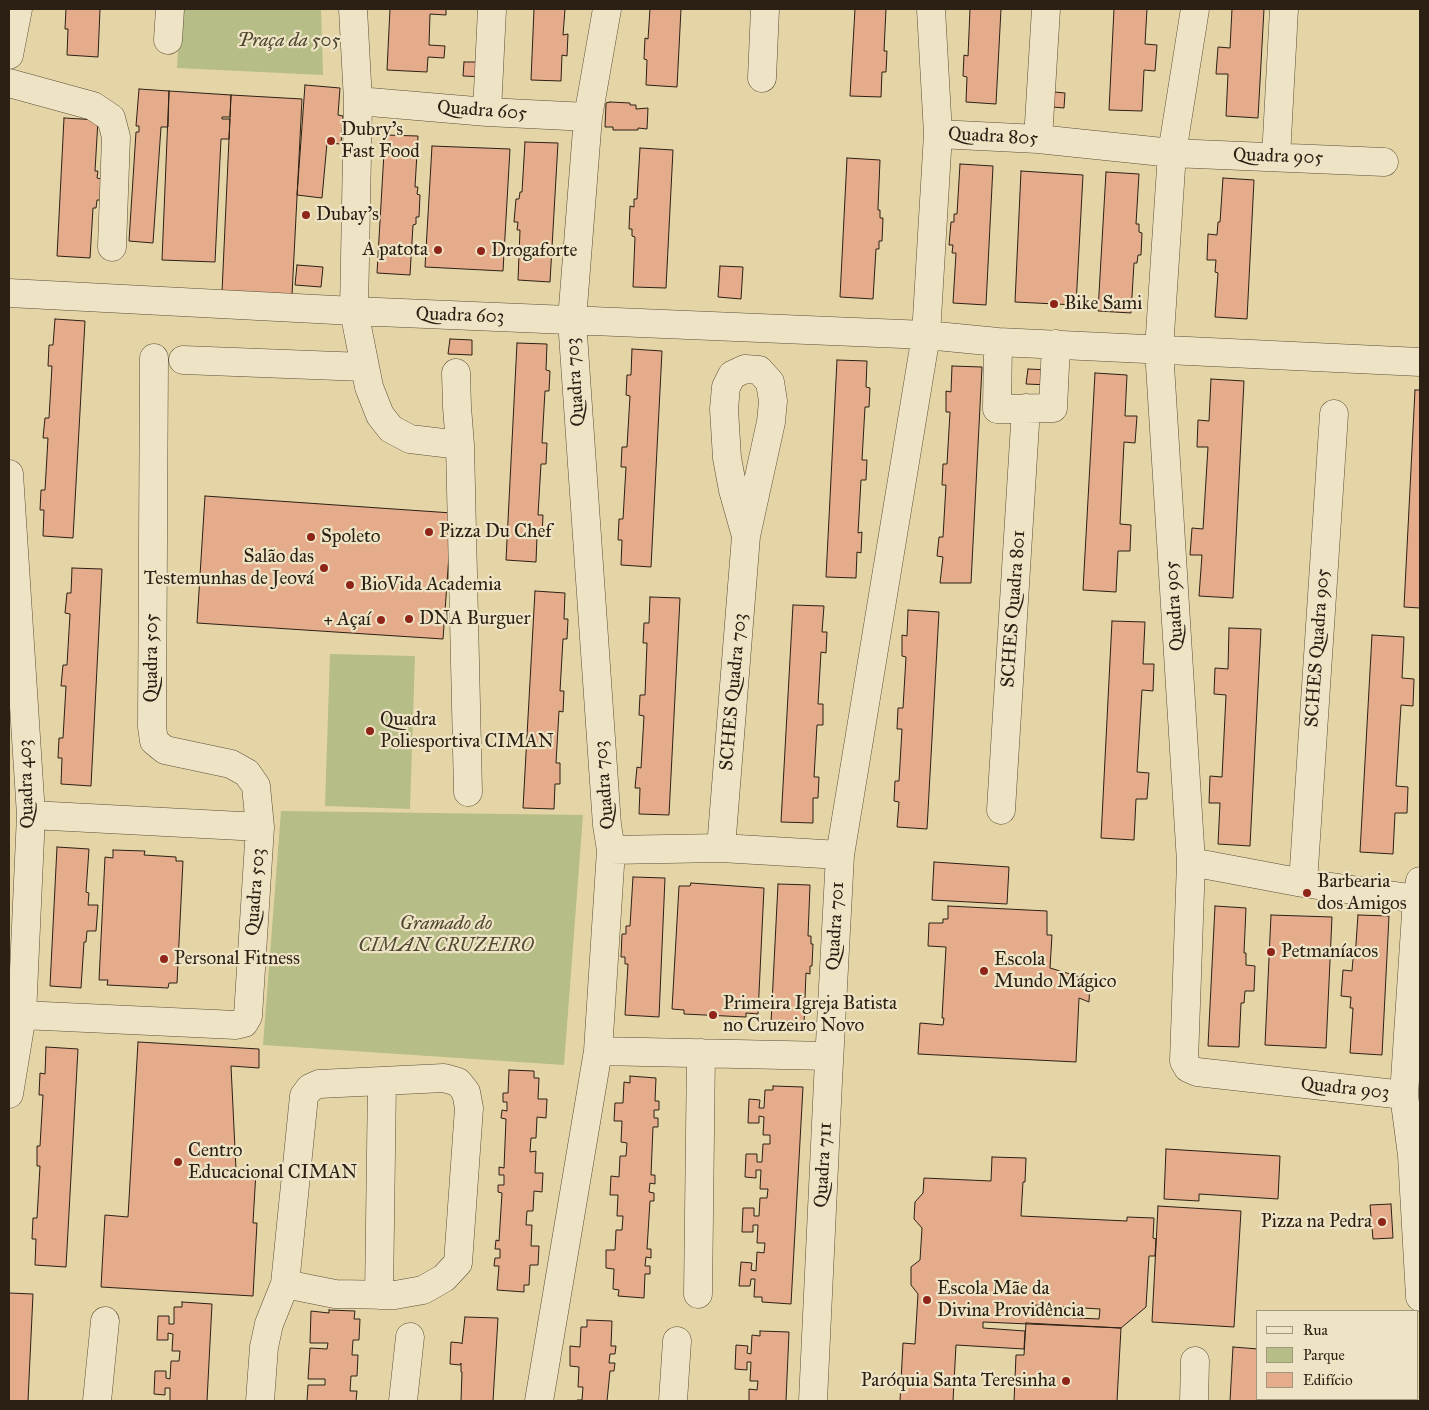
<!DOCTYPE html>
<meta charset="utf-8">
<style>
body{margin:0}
#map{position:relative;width:1429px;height:1410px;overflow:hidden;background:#e5d5a6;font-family:"IM FELL Great Primer",serif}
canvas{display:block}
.frame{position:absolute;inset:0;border:10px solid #2c2014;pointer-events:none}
.legend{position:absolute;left:1256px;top:1310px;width:162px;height:90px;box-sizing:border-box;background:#eee4c5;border:1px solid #a0967e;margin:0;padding:6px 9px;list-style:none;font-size:15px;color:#2c2014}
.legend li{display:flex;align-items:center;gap:10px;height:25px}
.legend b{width:25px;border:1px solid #a0967e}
</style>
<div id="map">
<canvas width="1429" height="1410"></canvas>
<div class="frame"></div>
<ul class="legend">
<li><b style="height:6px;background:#eee4c5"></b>Rua</li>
<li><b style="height:14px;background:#b6bd86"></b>Parque</li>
<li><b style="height:14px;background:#e4ac8a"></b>Edifício</li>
</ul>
</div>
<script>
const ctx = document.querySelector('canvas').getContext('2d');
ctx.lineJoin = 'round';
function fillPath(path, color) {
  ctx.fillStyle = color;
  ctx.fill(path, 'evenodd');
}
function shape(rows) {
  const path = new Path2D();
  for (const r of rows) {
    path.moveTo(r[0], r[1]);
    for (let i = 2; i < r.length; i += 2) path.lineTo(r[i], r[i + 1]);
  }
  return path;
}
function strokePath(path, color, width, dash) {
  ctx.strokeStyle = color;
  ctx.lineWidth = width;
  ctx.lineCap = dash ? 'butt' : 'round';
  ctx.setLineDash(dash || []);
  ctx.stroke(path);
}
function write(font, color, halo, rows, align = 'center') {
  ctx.font = font + ' "IM FELL Great Primer",serif';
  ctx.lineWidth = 4.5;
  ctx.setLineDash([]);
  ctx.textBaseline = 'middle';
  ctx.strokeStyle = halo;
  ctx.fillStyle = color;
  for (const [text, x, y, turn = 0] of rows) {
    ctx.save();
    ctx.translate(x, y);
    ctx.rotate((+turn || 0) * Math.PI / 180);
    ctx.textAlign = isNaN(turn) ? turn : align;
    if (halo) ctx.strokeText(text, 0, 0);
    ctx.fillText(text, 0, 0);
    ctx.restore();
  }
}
fillPath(shape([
 [180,9,321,9,323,75,177,68],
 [330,654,415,656,410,809,325,806],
 [281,811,583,815,564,1065,263,1045]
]), '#b6bd86');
const building = shape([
 [66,9,100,9,98,57,67,55,68,29,65,29,66,9],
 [390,9,446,9,446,15,430,14,429,45,445,46,444,58,428,57,427,72,387,70,390,9],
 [534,9,565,9,563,35,568,34,567,56,562,55,561,81,531,80,534,9],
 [650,9,681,9,677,87,646,85,647,60,644,59,645,38,648,39,650,9],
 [855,9,886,9,884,51,887,51,886,72,882,72,881,97,850,96,855,9],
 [970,9,1001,9,996,104,966,102,967,77,963,76,964,55,968,56,970,9],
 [1114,9,1147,9,1145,44,1157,45,1155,71,1144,70,1142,111,1109,110,1114,9],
 [1232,9,1264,9,1258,118,1226,116,1228,74,1216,74,1218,47,1230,48,1232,9],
 [464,62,486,62,486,77,463,76,464,62],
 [305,85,340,88,338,115,343,116,341,144,327,143,322,198,297,195,305,85],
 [139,89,169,91,168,127,161,127,153,243,129,241,136,132,139,132,139,126,136,126,139,89],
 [169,91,231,95,230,117,222,117,222,119,230,119,229,139,221,139,215,262,162,260,169,91],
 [1043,91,1065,93,1064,108,1042,106,1043,91],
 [231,95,302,99,292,295,222,292,231,95],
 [610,102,630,103,630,105,636,105,636,109,648,108,647,129,638,128,638,130,613,130,613,127,605,127,606,103,610,102],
 [64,118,98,120,95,171,98,171,97,178,101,179,100,200,97,200,96,208,93,208,90,258,57,256,64,118],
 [385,135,418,136,415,187,418,187,417,194,420,195,419,217,416,217,416,224,413,225,410,275,377,273,385,135],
 [525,142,558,143,550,282,518,280,520,230,517,230,518,222,514,222,516,199,519,199,520,192,522,192,525,142],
 [432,146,510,149,503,271,425,267,432,146],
 [640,148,673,150,666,288,633,287,635,237,632,236,632,229,629,229,630,206,634,207,634,199,637,199,640,148],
 [847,158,880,160,878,208,878,210,880,210,880,218,883,218,882,241,879,241,879,249,876,249,873,299,840,297,847,158],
 [960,164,993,166,986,305,953,303,956,253,952,253,953,245,949,245,951,222,954,222,954,214,957,214,960,164],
 [1021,171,1083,175,1076,305,1015,302,1021,171],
 [1106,172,1139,174,1136,224,1139,224,1139,232,1142,233,1141,255,1138,255,1137,263,1134,263,1131,313,1098,311,1106,172],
 [1223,178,1254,180,1247,319,1215,317,1218,273,1215,272,1216,260,1207,260,1208,234,1217,235,1218,222,1220,222,1223,178],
 [297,265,323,267,321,287,295,285,297,265],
 [720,266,743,267,741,299,718,297,720,266],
 [55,319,85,321,73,538,43,536,44,510,40,510,41,490,45,490,48,438,43,438,45,418,49,418,52,366,48,366,49,345,53,345,55,319],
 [450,339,472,340,472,355,448,354,450,339],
 [517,343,547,344,546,370,550,371,549,391,545,391,542,443,547,443,546,464,541,464,538,515,543,515,542,536,537,536,536,562,506,560,517,343],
 [632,349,662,351,651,567,621,565,622,540,618,540,619,519,623,519,626,467,621,467,622,447,627,447,630,396,626,395,627,375,631,375,632,349],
 [837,360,867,361,866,387,870,388,869,407,865,407,862,460,867,460,866,480,861,480,858,533,862,532,861,553,857,552,856,578,826,577,837,360],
 [952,366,982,367,971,583,940,583,943,557,937,556,939,537,943,537,946,485,942,485,943,464,947,464,950,412,946,412,946,391,951,392,952,366],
 [1028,369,1050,370,1049,385,1026,384,1028,369],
 [1095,373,1127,375,1125,416,1137,416,1135,443,1124,442,1120,524,1131,525,1130,551,1118,551,1116,592,1083,590,1095,373],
 [1211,379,1244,381,1233,598,1199,596,1202,555,1190,555,1192,528,1203,529,1208,447,1197,447,1198,420,1209,421,1211,379],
 [1415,390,1420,390,1420,608,1404,607,1415,390],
 [205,496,452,513,443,639,197,623,205,496],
 [72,568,102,569,91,786,61,784,62,758,58,758,59,738,63,738,66,686,61,686,63,665,67,665,70,614,65,613,67,593,71,593,72,568],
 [535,591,565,593,564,619,568,619,567,639,563,639,560,691,564,691,563,712,559,711,556,763,560,763,560,784,555,784,554,809,523,808,535,591],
 [650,597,680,598,669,815,639,814,640,788,635,788,637,767,641,768,644,716,639,715,640,695,645,695,647,643,643,643,644,623,649,623,650,597],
 [793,605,824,606,822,632,827,632,826,653,821,652,818,704,823,704,823,725,817,725,814,777,819,777,818,798,813,798,813,823,781,822,793,605],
 [908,610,939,612,927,829,897,827,899,802,894,801,895,781,899,781,902,729,897,729,898,708,903,708,906,657,902,656,902,635,907,636,908,610],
 [1112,621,1145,622,1143,664,1154,664,1153,691,1142,690,1137,772,1149,773,1147,799,1136,799,1134,840,1101,838,1112,621],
 [1229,628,1261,629,1250,846,1218,844,1220,803,1209,803,1210,776,1222,777,1226,695,1214,694,1215,668,1228,669,1229,628],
 [1372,635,1404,637,1402,678,1414,679,1413,706,1401,705,1396,786,1408,787,1407,813,1395,813,1393,854,1360,852,1372,635],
 [57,847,89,849,86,892,89,893,88,905,98,905,96,931,87,931,86,942,84,942,81,988,50,986,57,847],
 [113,850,145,851,144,855,176,857,176,861,183,861,177,983,169,983,168,988,107,985,108,980,99,980,105,857,113,858,113,850],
 [934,862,1009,867,1007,904,932,900,934,862],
 [633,877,665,878,659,1017,625,1015,628,964,625,964,625,957,621,957,622,934,626,934,626,926,630,926,633,877],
 [691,883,764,888,758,1014,746,1013,746,1017,684,1014,684,1010,672,1009,679,886,690,886,691,883],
 [778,884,810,885,808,936,811,936,811,944,813,944,812,966,810,966,810,974,806,973,804,1024,771,1023,778,884],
 [948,906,1047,911,1047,935,1052,935,1050,968,1090,980,1089,1002,1079,998,1076,1062,918,1054,920,1023,943,1025,944,1018,942,1018,946,947,928,946,929,923,943,923,943,919,948,919,948,906],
 [1215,906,1246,908,1244,953,1246,953,1246,965,1255,966,1254,991,1245,991,1244,1003,1241,1003,1239,1047,1208,1046,1215,906],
 [1271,915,1332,917,1326,1048,1265,1045,1271,915],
 [1358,915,1389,916,1382,1055,1350,1053,1353,1008,1350,1008,1351,997,1341,996,1343,970,1352,971,1353,959,1355,958,1358,915],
 [138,1042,259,1049,259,1068,231,1066,236,1170,256,1171,253,1223,257,1223,253,1296,101,1287,105,1215,128,1217,138,1042],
 [46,1047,78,1049,66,1267,35,1265,36,1239,32,1239,33,1218,37,1218,40,1166,37,1166,37,1146,40,1146,43,1095,39,1095,40,1073,45,1074,46,1047],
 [509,1070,534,1071,534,1078,539,1078,538,1099,547,1099,546,1118,537,1117,536,1138,531,1138,530,1152,536,1151,535,1173,543,1173,542,1192,534,1191,533,1211,527,1211,526,1225,532,1225,531,1246,539,1246,538,1265,530,1265,529,1285,524,1285,524,1292,497,1290,499,1266,494,1266,495,1258,500,1258,500,1249,495,1249,496,1240,499,1241,502,1193,498,1192,498,1185,504,1185,504,1175,499,1175,499,1167,504,1168,506,1119,501,1118,502,1110,507,1111,507,1102,503,1102,503,1093,508,1093,509,1070],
 [630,1076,656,1078,655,1101,659,1101,659,1110,654,1110,654,1118,658,1118,658,1127,653,1127,651,1175,655,1175,655,1184,650,1183,649,1192,654,1193,654,1201,650,1201,647,1249,651,1249,651,1258,646,1257,645,1266,650,1266,650,1274,645,1274,644,1298,618,1296,619,1290,613,1289,614,1269,606,1268,606,1250,615,1250,616,1230,622,1230,623,1216,617,1216,618,1195,610,1195,611,1176,619,1177,620,1156,626,1156,627,1143,621,1142,622,1121,614,1121,615,1103,623,1103,624,1082,630,1083,630,1076],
 [773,1086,803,1087,791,1304,762,1302,762,1297,754,1297,755,1279,751,1279,750,1286,739,1286,741,1262,752,1263,751,1270,756,1271,757,1252,764,1253,765,1243,757,1243,758,1225,753,1225,753,1232,742,1232,743,1208,754,1208,754,1216,759,1216,760,1198,767,1198,768,1189,760,1189,761,1170,756,1170,756,1178,745,1177,746,1154,757,1154,757,1162,762,1162,763,1144,770,1144,770,1135,763,1135,764,1117,759,1116,759,1123,748,1123,749,1099,760,1100,759,1108,764,1108,765,1090,773,1090,773,1086],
 [1166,1149,1280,1156,1278,1199,1199,1194,1199,1201,1164,1199,1166,1149],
 [992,1157,1026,1158,1025,1182,1023,1182,1021,1216,1127,1221,1127,1217,1154,1218,1153,1238,1156,1239,1155,1256,1149,1256,1146,1307,1121,1328,983,1322,983,1328,1025,1331,1024,1349,956,1345,953,1401,900,1401,903,1343,915,1344,918,1294,911,1285,911,1267,920,1260,922,1228,914,1219,915,1202,923,1193,924,1178,991,1181,992,1157],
 [1034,1305,1100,1309,1099,1319,1034,1316,1034,1305],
 [1391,1204,1393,1238,1373,1239,1370,1205,1391,1204],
 [1158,1206,1241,1211,1234,1327,1152,1322,1158,1206],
 [9,1293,33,1294,28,1401,9,1401,9,1293],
 [182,1302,212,1304,207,1401,170,1401,170,1388,165,1388,165,1395,154,1394,155,1371,166,1371,166,1378,170,1379,171,1361,179,1361,180,1351,172,1351,173,1334,168,1333,168,1340,157,1340,158,1316,169,1316,169,1324,174,1324,174,1307,182,1307,182,1302],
 [329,1310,355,1311,354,1319,360,1319,359,1340,353,1340,352,1355,358,1355,357,1376,351,1376,350,1391,357,1391,356,1401,307,1401,308,1385,325,1385,325,1379,308,1379,310,1348,327,1349,328,1343,310,1343,311,1311,329,1313,329,1310],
 [465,1317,498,1318,493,1401,461,1401,462,1372,461,1372,461,1363,460,1365,450,1364,451,1342,461,1343,462,1344,465,1317],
 [587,1320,612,1321,611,1346,616,1346,615,1354,610,1354,609,1363,615,1363,614,1371,610,1371,607,1401,577,1401,577,1400,582,1400,583,1387,578,1387,579,1367,570,1366,570,1346,580,1347,581,1327,587,1327,587,1320],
 [1026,1323,1121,1328,1117,1401,1014,1401,1016,1355,1024,1355,1026,1323],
 [760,1331,789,1332,786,1401,749,1401,749,1389,757,1390,758,1381,750,1381,751,1362,747,1362,747,1370,735,1369,736,1345,748,1346,747,1353,751,1354,752,1335,760,1336,760,1331],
 [1233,1347,1258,1349,1258,1399,1267,1399,1267,1401,1230,1401,1233,1347]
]);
fillPath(building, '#e4ac8a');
strokePath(building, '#2c2014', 1);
const minor = shape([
 [353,9,358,101,354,311,369,387,380,415,391,429,410,439,460,445,468,792],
 [1195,9,1172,153,1159,349,1191,862,1184,1061,1188,1068,1197,1072,1404,1095],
 [168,40,170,9],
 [9,55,18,9],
 [762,78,765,9],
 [9,83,93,106,111,118,116,137,112,247],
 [358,101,487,112,588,117],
 [487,112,492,9],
 [938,134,1038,139,1172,153,1384,162],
 [1038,139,1046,9],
 [1276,157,1284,9],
 [9,293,354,311,926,335,998,342,1420,362],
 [998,342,997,409,1053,408,1056,344],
 [154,358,152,727,154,741,165,750,231,764,247,773,256,786,260,827],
 [183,360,364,367],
 [456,373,457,407,460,445],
 [9,474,31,815,22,1015,9,1094],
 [1001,810,1026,408],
 [721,848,746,536,771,422,773,401,770,382,759,370,745,369,732,375,726,387,724,409,727,458,733,490,746,536],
 [611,850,721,848,840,855],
 [1191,862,1303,883,1417,899],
 [1420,881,1417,899,1404,1095,1412,1155,1420,1297],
 [1303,883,1334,414],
 [22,1015,236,1025,244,1023,248,1016,260,827,31,815],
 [598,1051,829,1056],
 [698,1294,701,1053],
 [379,1295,382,1081],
 [97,1401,105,1321],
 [260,1401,264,1347,269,1324,285,1284,304,1096,310,1088,319,1084,444,1078,458,1082,466,1092,469,1108,458,1263,444,1278,423,1290,395,1295,335,1294,285,1284],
 [403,1401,410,1337],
 [539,1401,598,1051,611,850,607,825,572,320,588,117,607,9],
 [673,1401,677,1341],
 [813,1401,828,1081,840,855,926,335,938,134,931,9],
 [1194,1401,1195,1361]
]);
strokePath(minor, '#5a4d38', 29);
strokePath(minor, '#eee4c5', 28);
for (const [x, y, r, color] of [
 [331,141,5,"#8f2418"],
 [306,215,5,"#8f2418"],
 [438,250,5,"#8f2418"],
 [481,251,5,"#8f2418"],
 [1054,304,5,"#8f2418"],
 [429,532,5,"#8f2418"],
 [311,537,5,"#8f2418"],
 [324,568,5,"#8f2418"],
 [350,585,5,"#8f2418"],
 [409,619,5,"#8f2418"],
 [381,620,5,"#8f2418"],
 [370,731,5,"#8f2418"],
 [1307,893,5,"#8f2418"],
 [1271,952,5,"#8f2418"],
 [164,959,5,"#8f2418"],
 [984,971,5,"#8f2418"],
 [713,1015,5,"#8f2418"],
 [178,1162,5,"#8f2418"],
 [1382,1222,5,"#8f2418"],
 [927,1300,5,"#8f2418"],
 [1066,1381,5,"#8f2418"]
]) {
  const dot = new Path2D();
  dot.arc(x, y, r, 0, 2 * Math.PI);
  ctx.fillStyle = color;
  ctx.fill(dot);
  strokePath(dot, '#eee4c5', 2);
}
write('italic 19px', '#4e4730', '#eee4c5', [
 ["Praça da 505",289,41],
 ["Gramado do",446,924],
 ["CIMAN CRUZEIRO",446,946]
]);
write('19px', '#2c2014', '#eee4c5', [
 ["Quadra 605",482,111,4],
 ["Quadra 805",993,137,3],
 ["Quadra 905",1278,157,2],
 ["Quadra 603",460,316,2],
 ["Quadra 703",576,382,-94],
 ["Quadra 905",1175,606,-94],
 ["SCHES Quadra 801",1014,609,-86],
 ["SCHES Quadra 905",1318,648,-86],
 ["Quadra 505",152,658,-90],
 ["SCHES Quadra 703",734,692,-85],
 ["Quadra 403",27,784,-92],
 ["Quadra 703",605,785,-95],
 ["Quadra 503",256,892,-86],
 ["Quadra 701",836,926,-87],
 ["Quadra 903",1345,1089,6],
 ["Quadra 711",824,1165,-87]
]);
write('19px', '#2c2014', '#eee4c5', [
 ["Dubry's",341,130],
 ["Fast Food",341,152],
 ["Dubay's",316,215],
 ["A patota",428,250,"right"],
 ["Drogaforte",491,251],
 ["Bike Sami",1064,304],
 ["Pizza Du Chef",439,532],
 ["Spoleto",321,537],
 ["Salão das",314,557,"right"],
 ["Testemunhas de Jeová",314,579,"right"],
 ["BioVida Academia",360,585],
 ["DNA Burguer",419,619],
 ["+ Açaí",371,620,"right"],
 ["Quadra",380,720],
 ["Poliesportiva CIMAN",380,742],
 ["Barbearia",1317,882],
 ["dos Amigos",1317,904],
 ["Petmaníacos",1281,952],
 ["Personal Fitness",174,959],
 ["Escola",994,960],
 ["Mundo Mágico",994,982],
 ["Primeira Igreja Batista",723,1004],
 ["no Cruzeiro Novo",723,1026],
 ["Centro",188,1151],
 ["Educacional CIMAN",188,1173],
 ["Pizza na Pedra",1372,1222,"right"],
 ["Escola Mãe da",937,1289],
 ["Divina Providência",937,1311],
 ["Paróquia Santa Teresinha",1056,1381,"right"]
], 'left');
</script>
